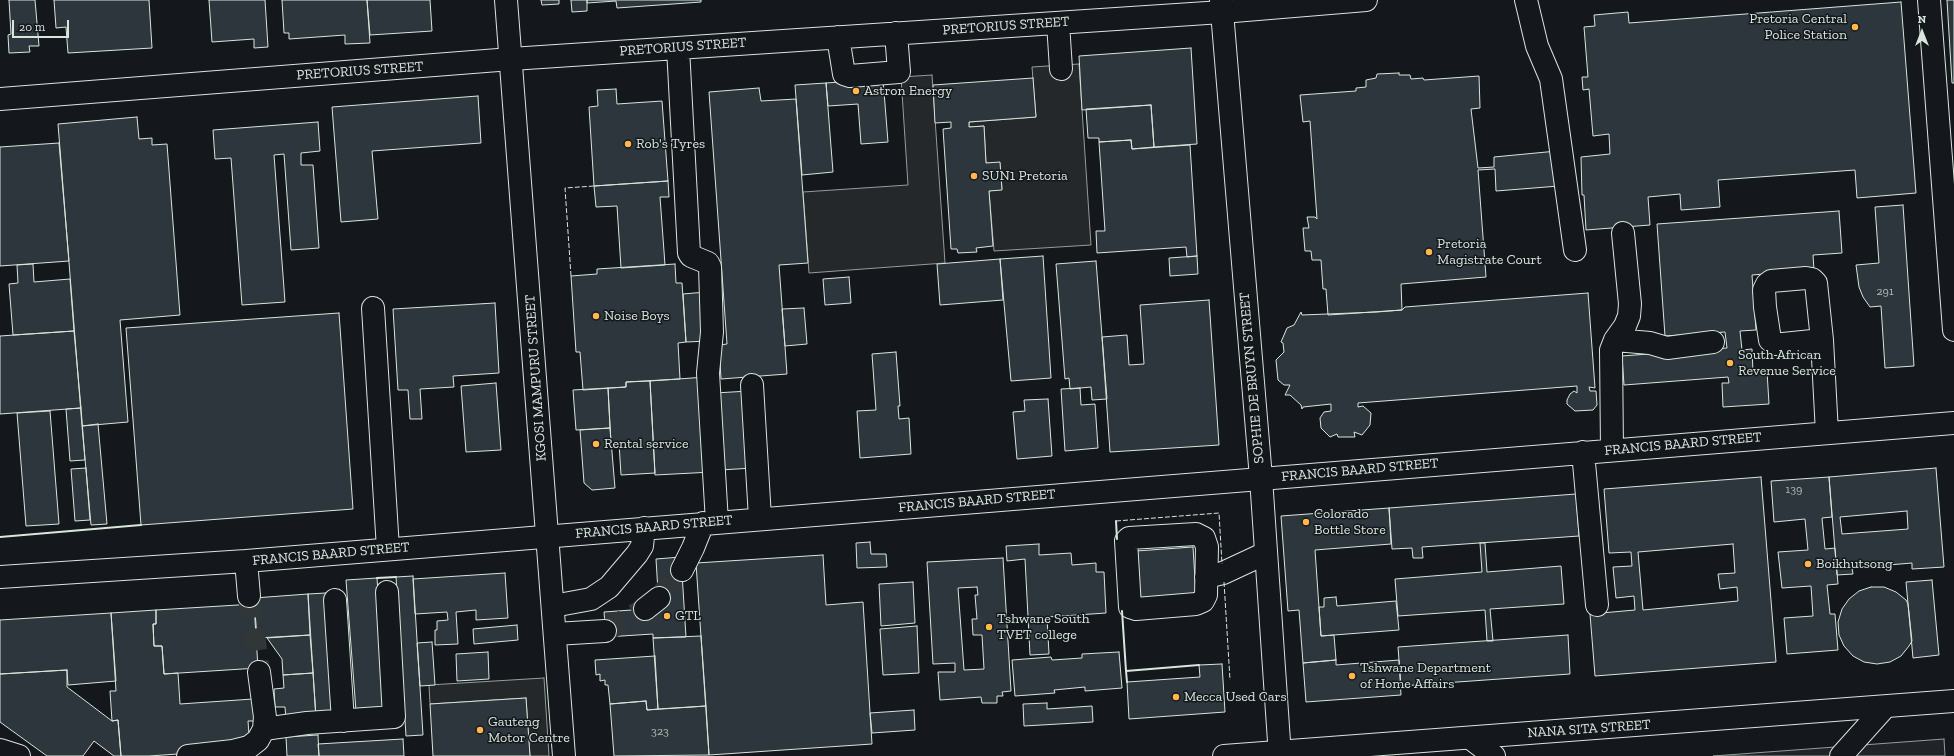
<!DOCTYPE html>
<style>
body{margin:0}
#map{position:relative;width:1954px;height:756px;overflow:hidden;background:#14181c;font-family:"Zilla Slab",serif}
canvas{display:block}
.north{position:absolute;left:1902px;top:12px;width:40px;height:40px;-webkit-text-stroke:3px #14181c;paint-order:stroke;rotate:0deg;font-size:11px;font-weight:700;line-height:16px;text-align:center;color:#d8e6dc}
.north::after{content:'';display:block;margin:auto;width:14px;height:18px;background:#d8e6dc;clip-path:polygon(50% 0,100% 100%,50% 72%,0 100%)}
.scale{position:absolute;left:12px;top:20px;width:57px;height:18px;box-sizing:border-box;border:2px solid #d8e6dc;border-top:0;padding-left:5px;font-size:12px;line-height:14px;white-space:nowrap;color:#d8e6dc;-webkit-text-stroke:3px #14181c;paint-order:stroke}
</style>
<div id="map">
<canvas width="1954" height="756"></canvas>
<div class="north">N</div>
<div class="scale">20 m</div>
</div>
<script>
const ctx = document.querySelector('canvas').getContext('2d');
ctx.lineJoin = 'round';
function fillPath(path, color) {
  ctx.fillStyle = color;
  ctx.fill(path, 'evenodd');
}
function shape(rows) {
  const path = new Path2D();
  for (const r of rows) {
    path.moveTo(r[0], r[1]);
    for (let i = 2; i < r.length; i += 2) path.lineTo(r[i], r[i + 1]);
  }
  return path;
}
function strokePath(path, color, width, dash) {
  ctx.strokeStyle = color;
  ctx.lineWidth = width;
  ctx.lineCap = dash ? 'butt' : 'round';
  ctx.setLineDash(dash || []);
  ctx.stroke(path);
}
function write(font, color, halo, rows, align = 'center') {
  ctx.font = font + ' "Zilla Slab",serif';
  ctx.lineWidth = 3;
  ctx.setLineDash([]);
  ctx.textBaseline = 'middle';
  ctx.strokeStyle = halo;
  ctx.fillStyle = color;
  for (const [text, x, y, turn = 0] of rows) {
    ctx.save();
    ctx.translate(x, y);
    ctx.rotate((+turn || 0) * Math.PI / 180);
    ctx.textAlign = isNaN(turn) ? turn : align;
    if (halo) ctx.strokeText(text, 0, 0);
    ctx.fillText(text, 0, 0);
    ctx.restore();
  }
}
const green = shape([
 [1944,739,1945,756,1713,756,1944,739]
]);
fillPath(green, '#202428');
strokePath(green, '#939e99', 1);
const parking = shape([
 [1079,64,1091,245,994,251,989,191,1002,189,1000,163,986,163,984,126,969,127,969,122,1036,117,1032,67,1079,64],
 [932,75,945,263,809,273,803,192,908,185,901,77,932,75],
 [544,678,549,756,530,756,526,698,430,704,429,685,544,678]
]);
fillPath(parking, '#24282b');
strokePath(parking, '#939e99', 1);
const building = shape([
 [9,0,35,0,39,46,29,46,30,52,9,53,8,35,11,34,9,0],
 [54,0,149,0,152,48,68,53,66,27,56,28,54,0],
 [209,0,265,0,268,47,254,48,254,39,212,42,209,0],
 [282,0,367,0,370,43,345,44,345,35,289,39,289,33,284,33,282,0],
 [367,0,430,0,432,31,370,35,367,0],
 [541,0,559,0,559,4,542,5,541,0],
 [571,0,587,0,587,11,572,12,571,0],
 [587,0,701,0,701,2,617,8,616,1,587,3,587,0],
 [1947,0,1954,0,1954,83,1952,83,1947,0],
 [1901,2,1916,193,1857,198,1855,170,1718,180,1720,207,1681,210,1680,194,1648,197,1650,225,1586,230,1584,195,1582,195,1581,157,1610,154,1609,134,1593,136,1589,89,1583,90,1582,77,1588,77,1584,27,1595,26,1594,15,1628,12,1629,23,1901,2],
 [1191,48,1197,144,1154,147,1151,105,1082,110,1079,56,1191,48],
 [1399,73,1399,75,1410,75,1411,79,1423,78,1424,80,1479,76,1480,108,1471,109,1478,168,1494,167,1494,157,1557,151,1559,186,1496,191,1495,169,1478,170,1486,277,1401,284,1402,310,1328,315,1326,289,1323,289,1321,260,1312,260,1311,251,1305,251,1303,228,1309,228,1307,217,1315,217,1317,219,1310,121,1303,122,1300,95,1356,91,1356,88,1366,87,1366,80,1376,78,1377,74,1399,73],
 [1033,78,1036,117,969,122,969,127,984,126,986,163,1000,162,1002,190,989,191,993,246,976,248,977,252,958,253,957,249,951,249,943,129,951,128,951,122,935,123,933,85,1033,78],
 [883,79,888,142,861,144,858,104,828,106,826,83,883,79],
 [826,83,833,172,802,175,795,85,826,83],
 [759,88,761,101,796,99,808,263,779,265,787,374,721,379,719,345,727,344,709,92,759,88],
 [616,89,617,104,662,101,668,181,594,186,589,107,598,106,597,90,616,89],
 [478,96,481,143,372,151,378,219,341,222,332,107,478,96],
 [1151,105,1154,147,1132,149,1131,140,1099,142,1099,138,1088,138,1086,109,1151,105],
 [137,117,139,139,152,138,152,145,167,144,180,315,120,320,128,422,82,426,58,124,137,117],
 [318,122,320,151,301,153,301,165,313,165,319,248,291,250,284,154,274,155,285,302,242,305,231,158,215,159,213,130,318,122],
 [1131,140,1132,149,1190,145,1197,256,1187,257,1186,247,1097,253,1096,231,1105,231,1099,142,1131,140],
 [59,143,69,261,0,266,0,147,59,143],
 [668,181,669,197,660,197,665,265,621,268,617,206,596,207,594,186,668,181],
 [1903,205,1914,366,1885,368,1881,306,1870,307,1863,297,1859,287,1856,265,1879,263,1875,207,1903,205],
 [1839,211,1842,253,1813,255,1814,270,1752,275,1756,330,1740,331,1742,350,1752,349,1753,372,1767,371,1769,404,1723,407,1722,383,1729,383,1728,377,1624,385,1622,356,1727,348,1725,332,1665,336,1657,224,1839,211],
 [1043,256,1051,378,1011,381,1000,259,1043,256],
 [1197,256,1198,274,1170,276,1169,258,1197,256],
 [1000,259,1003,300,940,305,937,264,1000,259],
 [1096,261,1107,399,1092,400,1091,387,1070,389,1069,378,1065,379,1056,264,1096,261],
 [33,264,34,282,70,279,74,331,13,335,9,284,18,283,17,265,33,264],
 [675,264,676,283,682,283,686,342,678,343,680,379,626,382,626,387,583,390,580,352,576,352,571,276,597,274,597,269,675,264],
 [849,277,851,303,825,305,823,279,849,277],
 [706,292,709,341,686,342,683,294,706,292],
 [1588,293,1595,388,1589,387,1590,391,1596,391,1597,405,1593,410,1575,411,1567,404,1567,400,1570,394,1574,391,1577,393,1577,386,1358,403,1358,407,1363,406,1371,413,1370,425,1362,435,1354,432,1355,437,1338,437,1337,434,1330,437,1321,428,1320,418,1324,412,1331,411,1331,404,1303,407,1302,409,1301,405,1290,395,1285,395,1290,385,1284,385,1278,380,1276,360,1284,352,1283,343,1281,342,1287,328,1294,325,1301,312,1302,315,1377,312,1402,310,1405,307,1588,293],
 [1209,300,1219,445,1110,452,1102,337,1127,335,1129,365,1144,364,1140,305,1209,300],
 [495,303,499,373,453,376,454,387,420,389,422,419,410,419,408,390,398,390,393,309,495,303],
 [804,308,807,344,785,346,782,309,804,308],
 [339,313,353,509,141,525,126,328,339,313],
 [74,331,81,408,0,414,0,336,74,331],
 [896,352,900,406,898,406,899,419,909,418,911,454,860,458,857,411,876,410,872,354,896,352],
 [706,377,712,472,655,475,650,381,706,377],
 [650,381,655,473,621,475,619,443,611,444,608,388,626,387,626,382,650,381],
 [496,383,501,450,466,452,461,386,496,383],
 [608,388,610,428,576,430,573,390,608,388],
 [1080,388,1081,405,1095,404,1098,448,1065,451,1061,389,1080,388],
 [749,391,753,468,720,470,715,393,749,391],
 [1048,399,1052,456,1017,459,1013,412,1025,411,1024,400,1048,399],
 [81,408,85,460,70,461,66,409,81,408],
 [50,411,59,524,26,526,17,413,50,411],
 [98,424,107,524,91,525,82,426,98,424],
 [610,428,615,488,592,490,584,483,580,430,610,428],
 [86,468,90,520,75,521,71,469,86,468],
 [1936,468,1944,567,1912,569,1912,563,1852,568,1853,574,1837,575,1829,477,1936,468],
 [1907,511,1908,529,1842,534,1840,517,1907,511],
 [1761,477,1776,662,1595,676,1590,614,1635,610,1634,596,1616,598,1613,567,1632,566,1631,552,1609,553,1604,489,1761,477],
 [1733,544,1735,573,1718,574,1720,589,1737,587,1738,601,1643,610,1638,552,1733,544],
 [1829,477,1832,517,1822,518,1825,549,1835,548,1838,584,1827,585,1830,614,1835,614,1838,650,1787,654,1784,618,1813,616,1811,586,1782,588,1778,552,1808,550,1805,519,1774,522,1771,481,1829,477],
 [1576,494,1579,536,1422,547,1423,558,1413,558,1412,548,1392,549,1389,508,1576,494],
 [1389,508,1391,544,1315,550,1321,636,1334,635,1336,660,1303,663,1299,610,1288,611,1281,516,1389,508],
 [870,542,871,554,886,554,887,567,857,568,856,543,870,542],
 [1480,543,1485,543,1487,572,1561,566,1564,604,1490,609,1493,641,1487,641,1485,610,1398,616,1395,579,1482,572,1480,543],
 [1039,544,1039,555,1071,553,1072,565,1096,563,1096,572,1104,572,1106,613,1047,617,1049,654,1030,655,1025,559,1007,561,1006,546,1039,544],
 [1193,547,1196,595,1138,599,1136,551,1193,547],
 [823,555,826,605,863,602,872,744,709,755,696,563,823,555],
 [681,557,686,637,653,638,653,634,606,637,604,612,659,608,656,559,681,557],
 [1003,558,1011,691,1002,692,1003,696,997,696,997,703,982,703,981,697,940,700,938,672,955,672,955,663,933,664,927,562,1003,558],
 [977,587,978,595,975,595,977,619,972,619,973,635,982,635,984,669,964,670,958,588,977,587],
 [505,573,508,618,476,620,476,610,456,612,458,644,435,645,435,630,437,630,437,621,448,620,447,612,415,614,413,579,505,573],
 [413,576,423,735,406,736,396,577,413,576],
 [377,578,386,708,356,711,346,580,377,578],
 [1932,580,1939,655,1913,658,1906,582,1932,580],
 [913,582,915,623,881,626,879,584,913,582],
 [1871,587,1884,587,1896,592,1906,600,1908,604,1912,641,1909,646,1901,656,1890,662,1877,664,1864,662,1853,656,1844,646,1839,635,1838,622,1842,609,1849,599,1859,591,1871,587],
 [326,593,334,717,316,718,308,594,326,593],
 [308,594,310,635,257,638,254,598,308,594],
 [1336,597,1337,606,1396,601,1399,630,1321,636,1319,607,1324,607,1324,598,1336,597],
 [254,604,258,668,164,674,162,646,154,646,153,624,156,624,156,610,254,604],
 [156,610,156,624,153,624,154,646,162,646,164,674,178,673,180,704,253,699,254,721,248,721,250,749,149,756,121,756,118,720,112,721,110,691,116,691,111,613,156,610],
 [111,613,116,681,68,685,67,670,0,674,0,620,111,613],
 [517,625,518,640,474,644,473,629,517,625],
 [917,626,919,673,883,675,880,629,917,626],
 [310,635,313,673,283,675,282,659,267,638,310,635],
 [1568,635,1570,674,1401,686,1398,647,1568,635],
 [701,636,706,706,658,709,653,638,701,636],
 [432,642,435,685,420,686,417,643,432,642],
 [488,652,489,679,457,681,456,654,488,652],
 [1119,652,1122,688,1085,691,1085,687,1054,690,1055,693,1015,696,1012,660,1051,657,1052,660,1082,658,1082,654,1119,652],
 [655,656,658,709,647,710,646,701,610,704,608,685,605,685,605,680,600,681,600,674,596,675,595,660,655,656],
 [1336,660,1336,665,1399,660,1401,695,1306,702,1303,663,1336,660],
 [1222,664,1225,712,1129,719,1127,682,1200,677,1199,665,1222,664],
 [67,670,67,687,112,721,118,720,121,756,114,756,94,741,83,756,47,756,0,722,0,674,67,670],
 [313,673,316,718,286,720,285,707,275,707,274,689,284,688,283,675,313,673],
 [526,698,530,756,433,756,430,704,526,698],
 [646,701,647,710,706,706,709,755,614,756,610,704,646,701],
 [1047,703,1047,709,1092,706,1093,722,1024,726,1023,704,1047,703],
 [914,710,915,730,872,733,870,713,914,710],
 [318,735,319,756,287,756,286,737,318,735],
 [403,739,404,756,319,756,318,744,403,739]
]);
fillPath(building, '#2c363c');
strokePath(building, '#d8e6dc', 1);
strokePath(shape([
 [249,596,259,672],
 [659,598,682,570],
 [605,631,645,609]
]), '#313739', 22, [22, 11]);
const minor = shape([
 [1526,0,1537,46,1551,79,1575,250],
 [1058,23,1061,69],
 [838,37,844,74,850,76,899,72,896,33],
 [678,48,689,253,691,256,708,263,710,267,712,332,708,373,717,522],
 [0,99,511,59,1222,12,1366,0],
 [373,308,388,549],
 [1615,340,1650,343,1667,348,1713,342],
 [1822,340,1783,344,1776,344,1770,340,1765,307,1764,290,1767,284,1771,281,1806,278,1812,279,1816,283,1822,340,1827,433],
 [752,385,760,518],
 [1612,450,1611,350,1615,340,1625,326,1629,316,1630,304,1623,233],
 [1583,452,1597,605],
 [1196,534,1204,538,1207,547,1206,595,1203,601,1196,604,1136,609,1130,607,1126,541,1129,538,1196,534],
 [246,561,249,596],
 [682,570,693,548,703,523],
 [0,577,246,561,1954,423],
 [1206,577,1223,573,1266,553],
 [335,600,343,721],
 [553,606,591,599,609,587,637,554,642,546,644,528],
 [645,609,659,598],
 [555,634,605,631],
 [264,729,307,723,394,717,387,592],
 [1470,738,1494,756],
 [0,750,19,756],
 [188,756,233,751,249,747,258,740,264,729,265,717,259,672],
 [1841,756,1885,707]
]);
const major = shape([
 [506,0,564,756],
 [1221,0,1261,478,1280,756],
 [1929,0,1954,330],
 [1224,756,1954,701]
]);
strokePath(minor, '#d8e6dc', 24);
strokePath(major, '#d8e6dc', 24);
strokePath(minor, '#14181c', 22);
strokePath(major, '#14181c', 22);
strokePath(shape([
 [571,276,565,188,594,186],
 [1116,521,1219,513,1222,564],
 [1224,582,1230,680]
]), '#d8e6dc', 1, [5, 2]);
strokePath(shape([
 [1116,521,1117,539],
 [0,537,141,525],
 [377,578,396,577],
 [1122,611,1126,671],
 [1127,682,1126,671,1199,665]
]), '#d8e6dc', 2);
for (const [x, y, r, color] of [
 [1855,27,4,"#ffb74d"],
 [856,91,4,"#ffb74d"],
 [628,144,4,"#ffb74d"],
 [974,176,4,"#ffb74d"],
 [1429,252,4,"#ffb74d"],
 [596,316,4,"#ffb74d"],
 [1730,363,4,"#ffb74d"],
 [596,444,4,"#ffb74d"],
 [1306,522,4,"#ffb74d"],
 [1808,564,4,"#ffb74d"],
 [667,616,4,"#ffb74d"],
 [989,627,4,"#ffb74d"],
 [1352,676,4,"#ffb74d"],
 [1176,697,4,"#ffb74d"],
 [480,730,4,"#ffb74d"]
]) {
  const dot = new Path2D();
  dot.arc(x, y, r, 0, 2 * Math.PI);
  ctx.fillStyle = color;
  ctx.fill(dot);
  strokePath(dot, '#14181c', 1.5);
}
write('12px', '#adbab4', null, [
 ["291",1885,292],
 ["139",1794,490],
 ["323",660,732]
]);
write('14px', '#d8e6dc', '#14181c', [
 ["Pretoria Central",1847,19,"right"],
 ["Police Station",1847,35,"right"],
 ["Astron Energy",864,91],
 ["Rob's Tyres",636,144],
 ["SUN1 Pretoria",982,176],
 ["Pretoria",1437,244],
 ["Magistrate Court",1437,260],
 ["Noise Boys",604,316],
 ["South African",1738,355],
 ["Revenue Service",1738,371],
 ["Rental service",604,444],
 ["Colorado",1314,514],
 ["Bottle Store",1314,530],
 ["Boikhutsong",1816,564],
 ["GTL",675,616],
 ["Tshwane South",997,619],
 ["TVET college",997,635],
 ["Tshwane Department",1360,668],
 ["of Home Affairs",1360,684],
 ["Mecca Used Cars",1184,697],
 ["Gauteng",488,722],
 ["Motor Centre",488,738]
], 'left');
write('14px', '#d8e6dc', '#14181c', [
 ["PRETORIUS STREET",1006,26,-4],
 ["PRETORIUS STREET",683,47,-4],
 ["PRETORIUS STREET",360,71,-4],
 ["KGOSI MAMPURU STREET",536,378,-94],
 ["SOPHIE DE BRUYN STREET",1252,378,-95],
 ["FRANCIS BAARD STREET",1683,444,-5],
 ["FRANCIS BAARD STREET",1360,470,-5],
 ["FRANCIS BAARD STREET",977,501,-5],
 ["FRANCIS BAARD STREET",654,527,-5],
 ["FRANCIS BAARD STREET",331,554,-5],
 ["NANA SITA STREET",1589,729,-4]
]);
</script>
